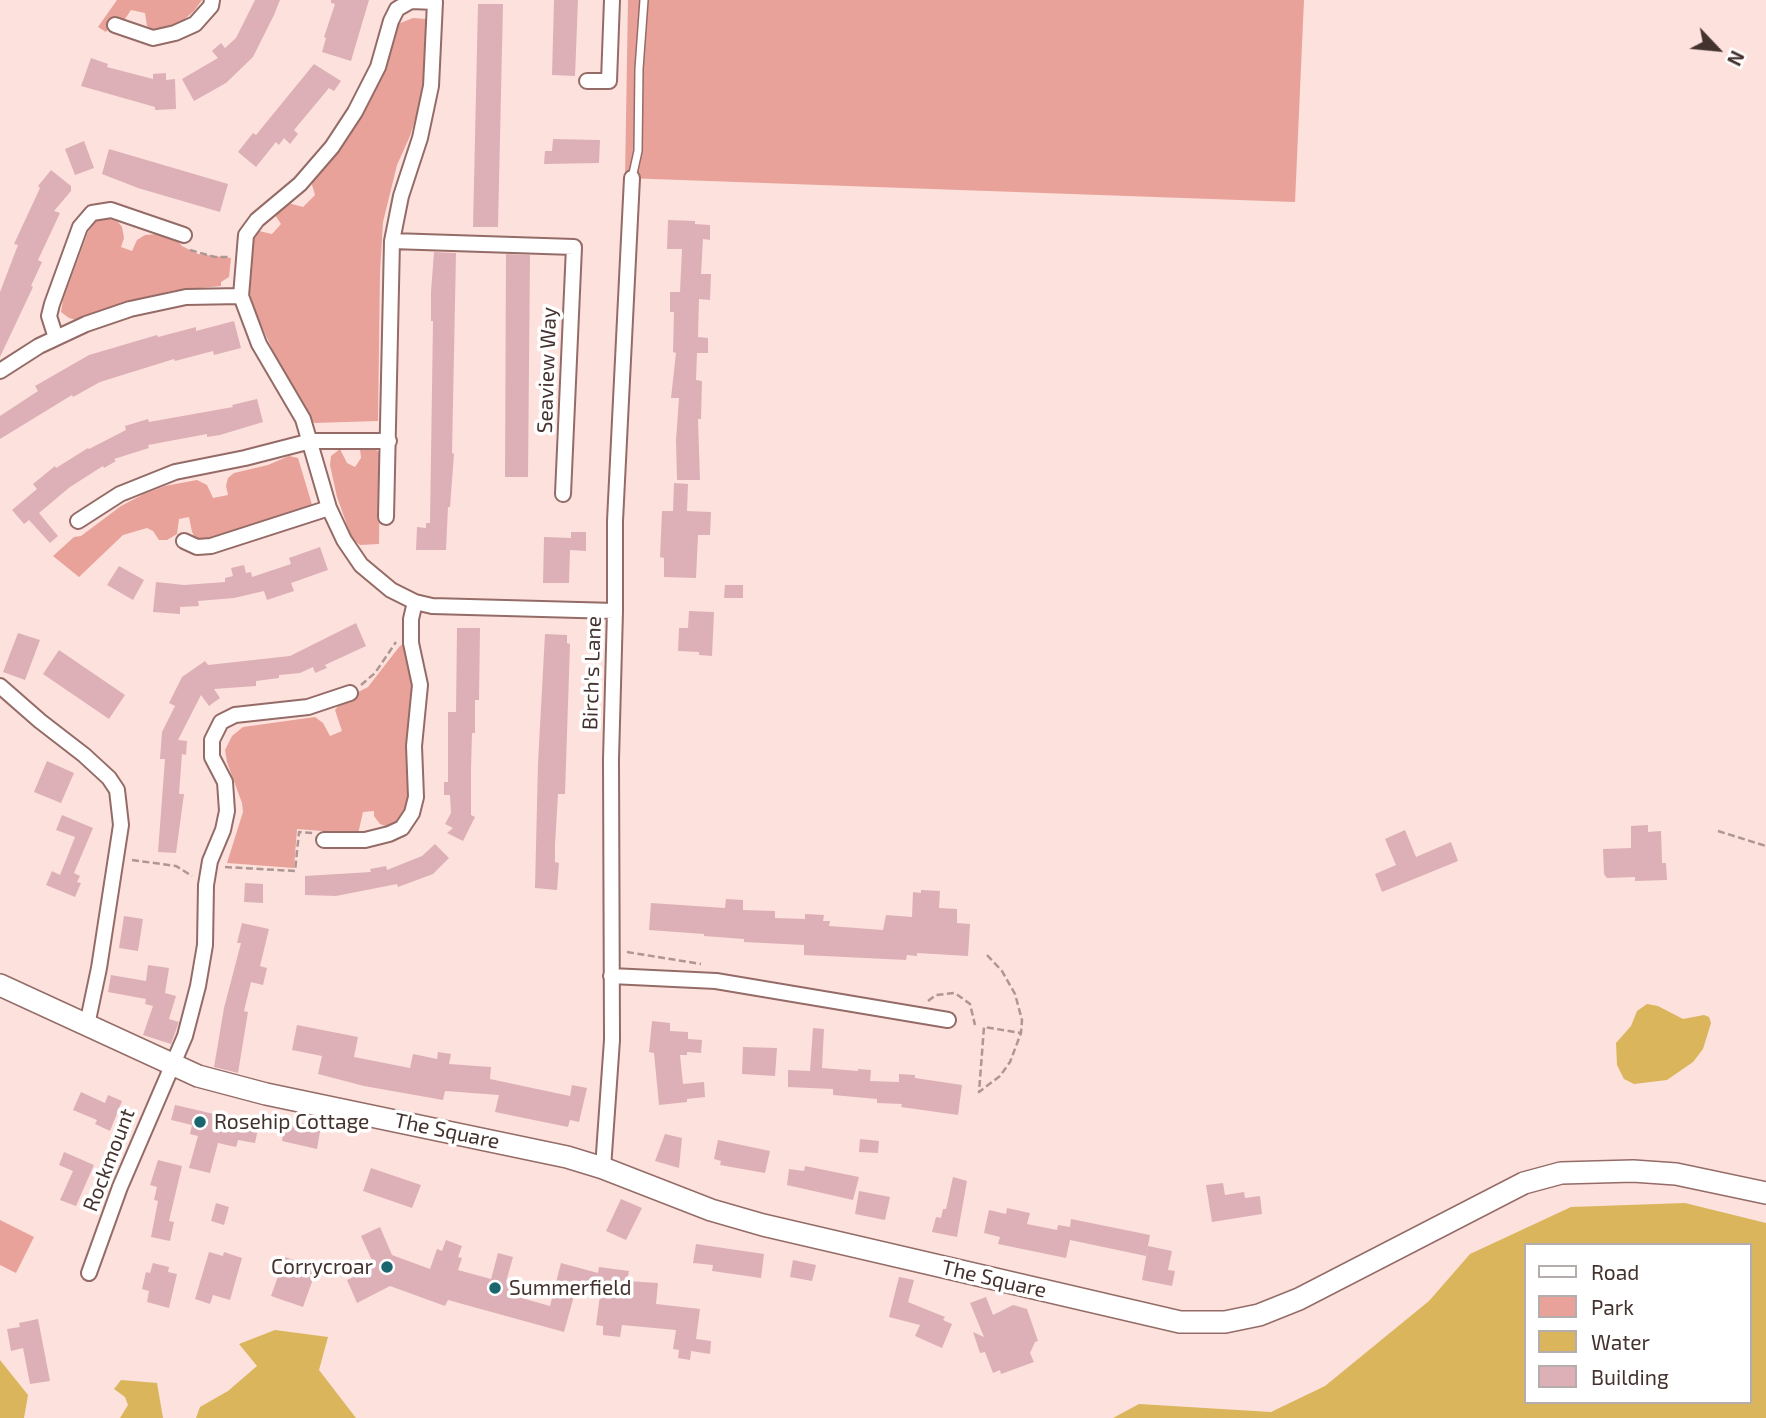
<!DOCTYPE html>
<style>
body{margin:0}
#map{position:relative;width:1766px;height:1418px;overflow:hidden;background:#fde1dc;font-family:"Exo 2",sans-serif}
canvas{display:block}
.legend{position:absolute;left:1524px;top:1243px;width:228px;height:161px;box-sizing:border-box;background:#fff;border:2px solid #b4adac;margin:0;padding:9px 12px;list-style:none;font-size:21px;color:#44322f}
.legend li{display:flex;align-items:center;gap:14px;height:35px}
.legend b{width:35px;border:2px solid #b4adac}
.north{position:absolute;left:1682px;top:14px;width:70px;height:70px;-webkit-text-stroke:5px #fff;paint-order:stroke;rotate:116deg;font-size:19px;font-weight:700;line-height:28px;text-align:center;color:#44322f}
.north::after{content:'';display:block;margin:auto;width:24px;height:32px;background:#44322f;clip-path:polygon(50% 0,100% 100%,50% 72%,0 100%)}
</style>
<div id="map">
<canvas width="1766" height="1418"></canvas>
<ul class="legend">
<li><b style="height:9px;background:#fff"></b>Road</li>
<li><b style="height:19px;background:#e8a299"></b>Park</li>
<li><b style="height:19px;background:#dab55c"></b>Water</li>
<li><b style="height:19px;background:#ddb0b7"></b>Building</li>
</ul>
<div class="north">N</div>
</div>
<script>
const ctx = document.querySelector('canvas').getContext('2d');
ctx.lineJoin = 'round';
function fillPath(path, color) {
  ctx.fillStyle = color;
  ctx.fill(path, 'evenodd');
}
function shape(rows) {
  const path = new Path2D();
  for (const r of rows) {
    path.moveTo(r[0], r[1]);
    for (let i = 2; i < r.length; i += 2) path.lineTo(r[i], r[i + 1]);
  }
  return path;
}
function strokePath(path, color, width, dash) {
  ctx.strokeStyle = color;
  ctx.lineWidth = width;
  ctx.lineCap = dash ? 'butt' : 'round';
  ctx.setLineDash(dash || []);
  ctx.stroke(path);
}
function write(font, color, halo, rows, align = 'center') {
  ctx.font = font + ' "Exo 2",sans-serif';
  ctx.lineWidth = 7;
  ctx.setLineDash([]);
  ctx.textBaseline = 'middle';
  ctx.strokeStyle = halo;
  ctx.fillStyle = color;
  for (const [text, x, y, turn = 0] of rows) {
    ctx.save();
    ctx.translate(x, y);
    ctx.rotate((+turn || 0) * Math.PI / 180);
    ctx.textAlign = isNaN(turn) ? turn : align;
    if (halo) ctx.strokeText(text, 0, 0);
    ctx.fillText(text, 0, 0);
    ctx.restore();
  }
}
fillPath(shape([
 [117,0,202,0,194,11,179,24,167,29,157,31,150,28,147,26,145,13,131,10,125,19,114,22,106,32,98,27],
 [628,0,1304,0,1295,202,625,178],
 [413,18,427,19,425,72,420,104,410,136,397,165,383,222,380,272,378,421,314,423,286,379,256,314,250,294,251,243,259,231,272,234,281,224,275,215,288,203,303,207,315,195,312,185,313,179,329,161,398,24],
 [104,217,118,222,122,227,124,238,121,247,132,251,137,240,145,235,158,234,177,240,182,246,198,254,231,258,229,277,221,282,221,286,171,291,119,305,76,320,69,318,61,312,63,300,88,232,96,221],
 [340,449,347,463,355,467,361,458,360,449,375,449,380,453,379,544,360,545,352,539,337,497,330,465,331,456],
 [289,456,298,458,313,508,226,538,197,541,192,532,189,517,179,519,177,534,167,540,159,540,153,531,147,528,123,535,79,577,53,556,74,537,81,536,121,506,144,494,165,486,197,480,207,485,213,498,228,495,226,486,228,478,234,473,268,465],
 [405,642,414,687,406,752,407,779,411,799,401,822,391,828,380,824,374,816,374,811,363,812,358,834,323,837,322,831,297,829,294,868,227,863,243,812,242,803,227,762,225,750,232,736,243,727,315,717,323,723,330,736,342,731,335,710,343,700,368,687,399,647],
 [0,1220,34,1237,16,1273,0,1265]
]), '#e8a299');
fillPath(shape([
 [1647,1004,1658,1006,1683,1019,1704,1015,1709,1017,1711,1023,1703,1049,1693,1062,1667,1080,1634,1084,1624,1079,1617,1065,1616,1043,1631,1026,1637,1011],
 [1685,1203,1766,1223,1766,1418,1113,1418,1139,1404,1271,1412,1325,1386,1429,1301,1470,1254,1571,1207],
 [1526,1245,1750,1245,1750,1402,1526,1402],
 [275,1330,328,1337,319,1370,356,1418,196,1418,200,1407,228,1391,257,1366,239,1344],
 [0,1360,28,1395,24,1418,0,1418],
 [121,1380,157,1383,163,1418,120,1418,128,1405,125,1397,114,1389]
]), '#dab55c');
fillPath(shape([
 [255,0,280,0,274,15,253,57,226,83,194,101,182,79,218,58,212,51,221,43,225,48,236,38],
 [331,0,369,0,351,61,322,52,326,38,324,37,335,4,331,3],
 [554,0,578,0,575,76,552,75],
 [478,4,503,4,498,227,473,227],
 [91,58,108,64,107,67,153,79,153,74,166,73,166,80,175,79,176,109,155,110,155,107,81,86],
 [314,64,341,81,334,91,329,88,294,130,298,134,290,144,284,138,279,145,276,142,256,167,238,152,253,133,256,135],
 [553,139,600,140,599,163,544,164,545,151,552,151],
 [84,141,94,168,75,175,65,149],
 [109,149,228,184,220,212,138,188,102,174],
 [51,170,71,186,71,191,54,211,60,213,38,260,42,262,31,286,33,287,0,357,0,292,18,245,14,244,40,188,38,186],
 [668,220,695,221,695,224,710,225,710,240,703,239,701,274,711,274,710,300,699,299,698,337,708,338,708,353,697,353,696,380,702,381,701,419,698,419,700,480,677,480,676,440,679,398,671,398,676,353,673,352,674,312,670,312,670,292,680,292,682,249,667,249],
 [434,252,456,253,452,453,454,454,450,507,448,507,446,550,416,550,417,527,426,528,426,523,430,523,433,321,431,321,431,292],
 [506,254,530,255,528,477,505,477],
 [234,321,241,348,214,355,213,351,175,361,174,359,100,382,73,397,72,395,0,439,0,416,38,391,35,386,89,355,157,335,158,337,196,327,196,331],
 [257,399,263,422,220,435,207,437,207,434,148,445,149,448,114,459,116,461,104,468,103,466,70,487,39,513,58,536,50,543,29,520,24,524,12,510,37,489,33,484,55,466,56,468,88,448,89,449,126,430,125,426,148,419,149,422,233,407,232,405],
 [674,483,688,484,687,511,711,512,710,535,698,535,696,578,664,577,664,558,660,557,662,511,673,511],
 [571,532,586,532,586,551,570,550,569,583,543,583,544,537,571,538],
 [320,547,328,570,291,583,294,591,267,600,264,591,234,598,198,601,199,606,180,607,180,614,153,612,156,582,184,585,225,582,225,578,233,576,231,568,244,565,246,573,251,572,252,577,291,564,289,558],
 [119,566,144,580,133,600,107,585],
 [725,585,743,585,743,598,724,598],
 [689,611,714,612,712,656,699,655,699,652,678,651,679,628,688,628],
 [356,623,366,646,325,665,327,668,315,673,313,667,300,673,279,675,279,678,256,681,256,686,214,689,220,698,209,706,201,695,178,740,187,741,186,755,182,754,179,794,184,794,176,853,158,852,165,759,160,759,162,732,175,706,169,703,182,677,205,661,208,665,290,656],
 [457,628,480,628,479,700,475,700,475,733,472,733,471,769,471,815,475,817,463,841,447,833,453,828,445,824,451,813,450,795,444,795,444,782,448,782,448,712,456,712],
 [18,633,40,640,25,680,3,672],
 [545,634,567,635,567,643,570,644,565,794,558,794,555,845,555,862,559,863,557,890,535,888,538,763],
 [59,650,125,695,109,719,43,674],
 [47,761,74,773,61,803,34,792],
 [62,815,93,828,74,873,80,876,77,882,81,883,75,897,46,885,52,871,60,875,75,837,56,830],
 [1648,825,1648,832,1661,831,1662,863,1666,863,1667,880,1635,881,1635,877,1607,878,1604,874,1603,849,1631,848,1631,826],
 [1405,830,1416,857,1451,842,1458,861,1382,892,1375,874,1396,865,1385,839],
 [435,844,449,858,433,874,398,887,397,884,336,896,305,895,305,876,371,872,370,869,386,866,387,870,422,856],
 [245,883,263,884,263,903,244,902],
 [921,890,940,891,939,908,957,909,957,923,970,924,968,956,917,953,917,956,907,955,906,960,804,955,804,945,744,942,744,939,704,936,704,934,649,930,651,903,725,908,726,899,743,900,743,910,775,911,775,918,805,919,805,914,824,915,823,921,830,921,829,926,883,930,886,915,912,917,913,892,921,893],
 [124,916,143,919,138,951,119,948],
 [242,923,269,929,260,966,267,968,263,985,251,982,244,1011,248,1012,238,1073,214,1067,224,1008,241,943,237,943],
 [148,965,169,968,165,993,176,996,169,1019,179,1022,171,1044,143,1035,153,1006,145,1004,146,999,108,992,111,975,146,981],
 [652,1021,670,1023,670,1031,688,1032,688,1039,702,1040,701,1053,687,1052,687,1055,680,1055,683,1084,704,1082,705,1097,687,1099,687,1102,659,1105,654,1053,649,1052],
 [297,1025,358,1037,354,1057,410,1068,413,1054,437,1059,438,1052,451,1054,449,1064,491,1067,490,1079,570,1096,572,1085,587,1088,579,1122,570,1120,568,1127,495,1112,499,1095,445,1091,443,1100,364,1086,318,1074,322,1056,292,1050],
 [813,1028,824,1029,822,1068,858,1071,858,1069,871,1070,870,1081,899,1082,899,1074,915,1075,915,1078,962,1085,958,1115,901,1107,902,1104,877,1103,877,1099,833,1095,833,1089,788,1087,788,1070,810,1071],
 [743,1047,777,1048,775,1076,742,1074],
 [81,1092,105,1103,108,1095,122,1101,110,1131,95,1124,97,1120,73,1110],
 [175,1105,223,1116,260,1119,255,1143,238,1140,236,1147,218,1143,210,1173,189,1168,198,1136,190,1134,192,1125,171,1120],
 [285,1120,321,1126,317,1149,282,1141],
 [665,1134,682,1138,679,1168,655,1161],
 [860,1139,879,1141,878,1153,859,1152],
 [718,1140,770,1151,765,1173,720,1165,721,1161,714,1159],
 [64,1152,94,1165,76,1206,60,1200,73,1171,59,1165],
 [158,1160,182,1166,169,1221,174,1222,170,1241,151,1237,158,1201,154,1200,157,1187,150,1185],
 [805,1166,859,1177,853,1200,787,1185,789,1169,804,1171],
 [371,1168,421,1185,412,1208,363,1191],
 [953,1177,967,1181,957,1237,932,1232,936,1217,941,1218,943,1209,946,1209],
 [1223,1183,1225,1195,1244,1192,1245,1198,1260,1196,1262,1214,1212,1222,1206,1185],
 [859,1191,890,1197,885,1220,855,1214],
 [621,1199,642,1208,626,1240,606,1231],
 [216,1203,229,1207,224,1225,211,1221],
 [1007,1208,1030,1213,1027,1224,1057,1230,1058,1225,1070,1227,1071,1219,1150,1235,1146,1256,1070,1240,1066,1258,998,1244,1000,1237,984,1233,989,1210,1006,1214],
 [380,1227,392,1255,430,1269,437,1249,442,1251,446,1240,462,1246,458,1257,462,1258,458,1270,491,1279,498,1253,513,1257,506,1282,515,1285,514,1290,519,1292,518,1297,550,1306,561,1263,598,1273,599,1267,629,1271,627,1281,658,1283,656,1304,700,1309,696,1339,711,1341,710,1354,691,1351,690,1360,678,1358,679,1350,673,1349,676,1330,622,1325,620,1337,603,1335,603,1326,596,1325,601,1288,577,1285,564,1332,448,1300,445,1306,390,1286,357,1303,347,1280,375,1267,361,1236],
 [696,1244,764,1254,761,1278,712,1271,713,1265,693,1263],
 [1148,1246,1172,1251,1168,1270,1175,1271,1172,1286,1142,1280],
 [209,1252,223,1256,224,1252,242,1258,230,1300,213,1295,210,1304,195,1299],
 [285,1257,317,1268,303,1307,271,1296],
 [793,1260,816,1265,812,1281,790,1277],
 [153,1263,169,1267,168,1272,177,1274,169,1308,147,1302,149,1291,142,1289,146,1272,150,1273],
 [899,1277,914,1280,908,1302,945,1317,943,1320,952,1324,942,1348,915,1336,920,1325,889,1317],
 [986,1297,993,1315,1013,1305,1027,1309,1038,1341,1035,1342,1030,1353,1034,1362,1001,1374,1000,1370,993,1373,985,1352,980,1353,973,1332,984,1337,970,1303],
 [38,1319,50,1381,30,1384,23,1348,11,1351,7,1329,20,1327,19,1323]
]), '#ddb0b7');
const service = shape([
 [632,178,638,151,639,69,644,0]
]);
const minor = shape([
 [115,25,153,38,175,33,195,24,211,6,212,0],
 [587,81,609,81,612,0],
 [392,241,574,247,563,494],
 [56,338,49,316,52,304,80,227,92,213,111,210,184,235],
 [0,371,39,346,86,324,130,309,186,297,241,296],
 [386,517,392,241,401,196,420,138,431,86,435,2,411,1,397,9,391,21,378,67,355,112,332,147,300,184,257,220,246,235,241,296,259,344,303,419,329,508,344,540,361,565,391,590,415,602,432,606,615,611],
 [78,521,120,494,175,472,245,458,311,441,389,441],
 [184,541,197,547,211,546,329,508],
 [0,686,40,721,84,755,109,778,117,790,121,825,99,968,87,1025],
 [324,840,365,840,389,834,402,828,412,813,416,797,414,746,420,685,411,643,411,619,415,602],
 [611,976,716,981,948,1020],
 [603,1168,612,1040,611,759,615,611,615,521,632,178],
 [89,1273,120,1187,185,1036,198,986,205,945,206,885,210,861,223,830,227,811,225,782,212,757,212,740,221,722,235,715,308,707,350,693]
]);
const secondary = shape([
 [0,985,198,1076,266,1094,567,1157,603,1168,711,1210,763,1225,1180,1322,1225,1322,1259,1315,1299,1299,1524,1183,1561,1173,1633,1171,1676,1174,1766,1193]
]);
strokePath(service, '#946b66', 10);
strokePath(minor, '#946b66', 18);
strokePath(secondary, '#946b66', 24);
strokePath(shape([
 [190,250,215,257,231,257],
 [361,685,375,673,396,642],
 [1718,831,1766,846],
 [132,860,176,866,192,876],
 [225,867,295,871,299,832,313,833],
 [627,952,701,964],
 [987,955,1002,971,1015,994,1022,1020,1021,1033,1010,1062,1000,1076,979,1092,984,1027,1021,1033],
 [928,1001,936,995,955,993,970,1004,975,1025]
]), '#ae9692', 2.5, [7, 3.5]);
strokePath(service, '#fff', 7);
strokePath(minor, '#fff', 14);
strokePath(secondary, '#fff', 21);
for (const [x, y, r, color] of [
 [200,1122,7,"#1a666f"],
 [387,1267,7,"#1a666f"],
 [495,1288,7,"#1a666f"]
]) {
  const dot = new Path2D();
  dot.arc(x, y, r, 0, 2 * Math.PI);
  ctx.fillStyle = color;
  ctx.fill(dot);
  strokePath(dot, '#fff', 2.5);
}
write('21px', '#44322f', '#fff', [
 ["Seaview Way",547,370,-88],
 ["Birch's Lane",592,673,-88],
 ["The Square",447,1131,12],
 ["Rockmount",109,1160,-69],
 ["The Square",994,1279,13]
]);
write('21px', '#44322f', '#fff', [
 ["Rosehip Cottage",214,1122],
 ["Corrycroar",373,1267,"right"],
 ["Summerfield",509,1288]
], 'left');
</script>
